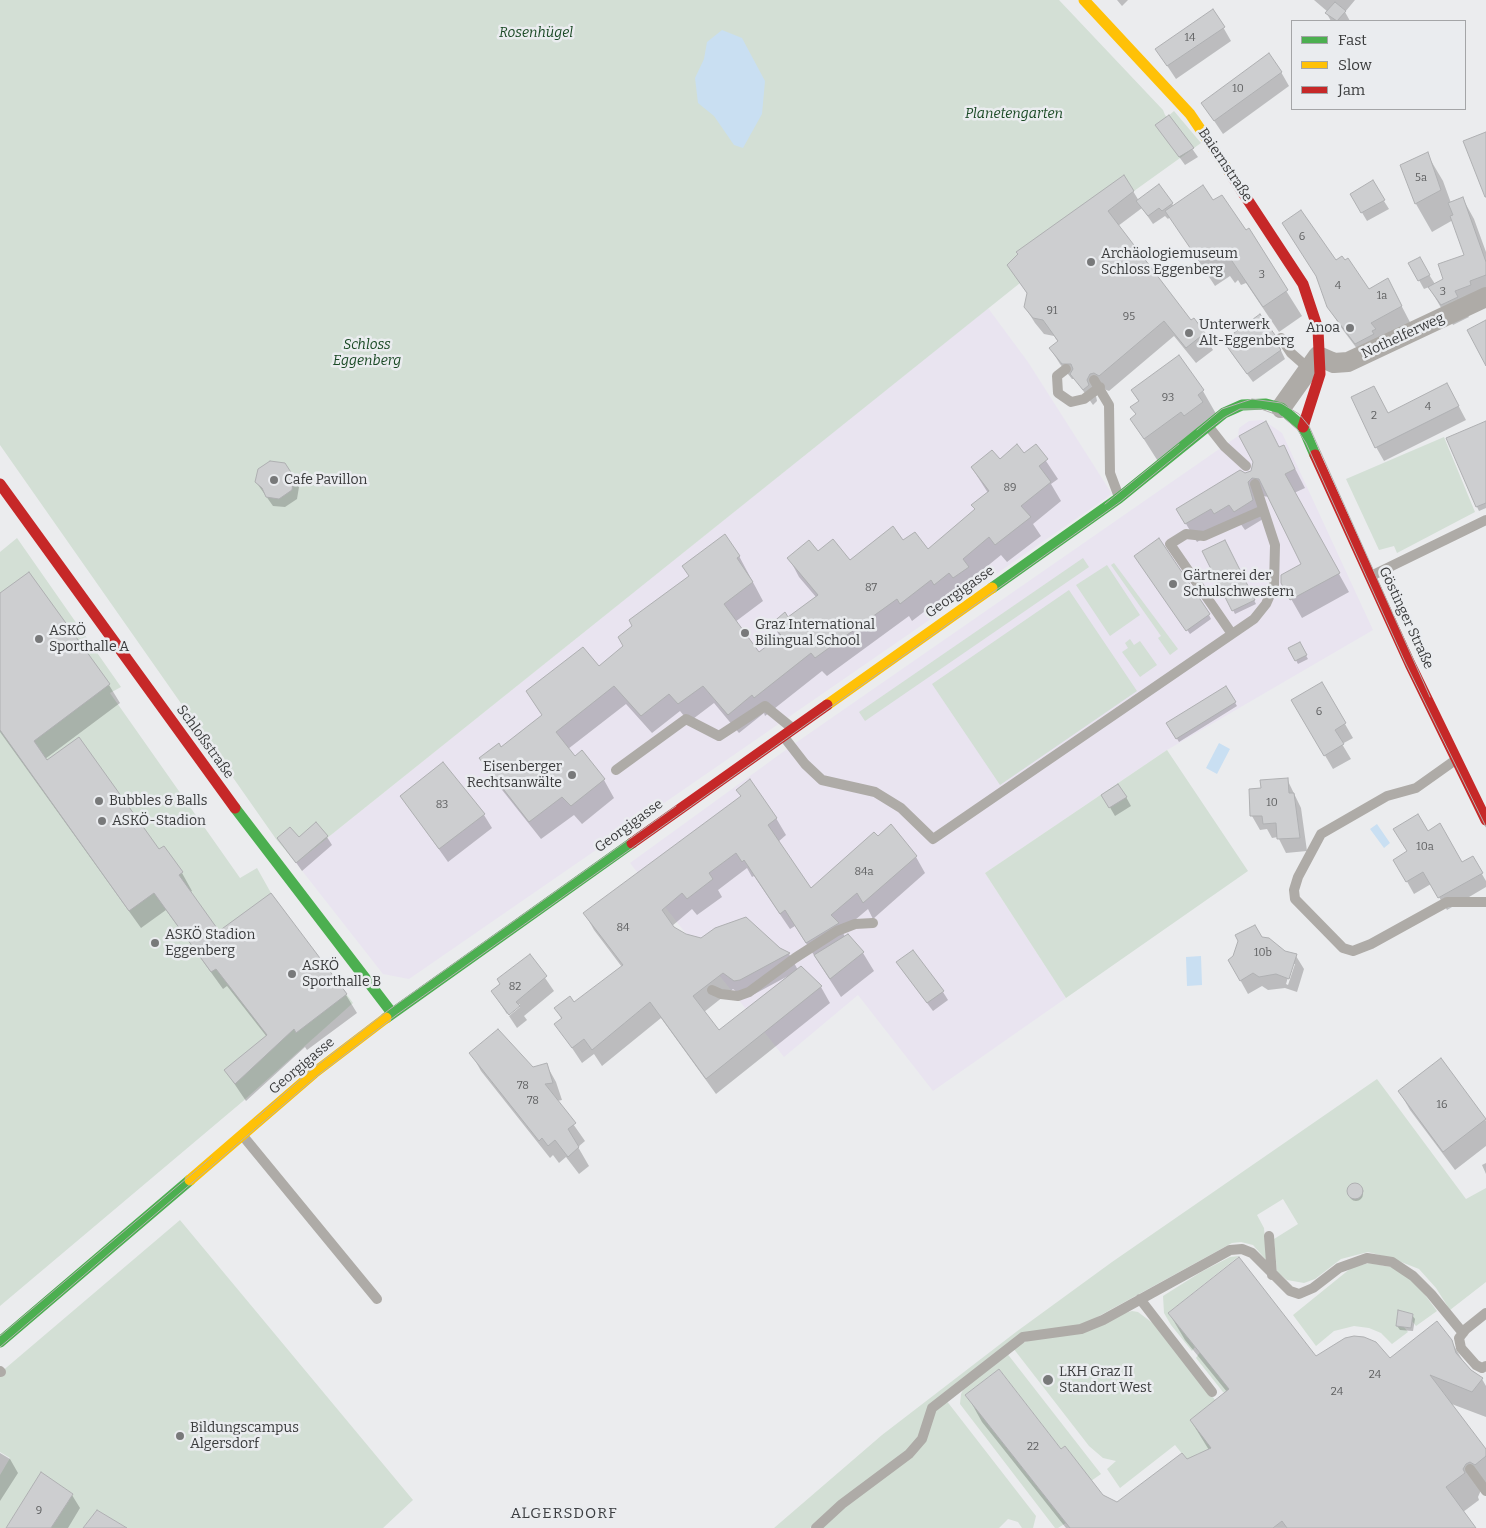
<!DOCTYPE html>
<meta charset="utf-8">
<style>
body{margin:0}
#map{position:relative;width:1486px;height:1528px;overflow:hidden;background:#ebecee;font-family:Bitter,serif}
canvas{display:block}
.legend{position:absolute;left:1291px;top:20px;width:175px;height:90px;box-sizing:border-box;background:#eaecef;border:1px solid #a4a5a7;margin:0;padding:6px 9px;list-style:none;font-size:15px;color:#3a3b3c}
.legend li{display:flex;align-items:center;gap:10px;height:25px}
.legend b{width:25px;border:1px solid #a4a5a7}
</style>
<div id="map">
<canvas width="1486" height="1528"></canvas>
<ul class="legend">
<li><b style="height:6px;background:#4caf50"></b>Fast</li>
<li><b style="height:6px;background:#ffc107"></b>Slow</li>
<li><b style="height:6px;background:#c62828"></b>Jam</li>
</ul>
</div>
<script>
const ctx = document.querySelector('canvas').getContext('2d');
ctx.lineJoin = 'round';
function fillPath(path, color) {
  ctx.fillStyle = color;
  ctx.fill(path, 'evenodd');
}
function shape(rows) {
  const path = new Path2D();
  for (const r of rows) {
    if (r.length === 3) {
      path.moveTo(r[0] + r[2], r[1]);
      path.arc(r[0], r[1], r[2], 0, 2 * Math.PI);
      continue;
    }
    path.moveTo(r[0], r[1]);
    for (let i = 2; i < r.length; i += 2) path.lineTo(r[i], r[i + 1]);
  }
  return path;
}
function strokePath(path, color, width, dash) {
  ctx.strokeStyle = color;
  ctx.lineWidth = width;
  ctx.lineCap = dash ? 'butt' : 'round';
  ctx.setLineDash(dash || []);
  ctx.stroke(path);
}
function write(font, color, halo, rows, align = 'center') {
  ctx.font = font + ' Bitter,serif';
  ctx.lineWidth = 5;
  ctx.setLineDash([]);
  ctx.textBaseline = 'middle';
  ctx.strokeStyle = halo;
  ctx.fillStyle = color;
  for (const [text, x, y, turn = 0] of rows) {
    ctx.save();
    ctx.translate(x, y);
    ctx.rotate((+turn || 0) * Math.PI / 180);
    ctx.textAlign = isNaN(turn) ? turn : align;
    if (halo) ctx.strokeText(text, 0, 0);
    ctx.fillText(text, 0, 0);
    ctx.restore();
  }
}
fillPath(shape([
 [988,308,1028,362,1112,494,409,979,383,974,296,863],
 [1263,420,1282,433,1373,630,1167,750,985,873,1066,998,933,1091,858,995,784,1057,630,863,794,744,1238,436,1239,428,1249,421]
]), '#e9e4f0');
fillPath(shape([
 [0,0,1059,0,1163,110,1165,115,1167,117,1174,111,1201,143,1134,191,1030,271,1020,283,296,863,276,839,0,445],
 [1444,437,1475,512,1397,553,1394,546,1379,550,1346,479],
 [17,538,121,687,110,693,240,878,257,868,271,893,353,1003,242,1102,0,1306,0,552],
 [1083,558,1089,567,865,721,859,712],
 [1114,563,1178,649,1170,655,1158,638,1161,636,1111,565],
 [1107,565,1140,615,1110,636,1076,585],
 [1069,590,1137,691,1000,785,932,684],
 [1130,639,1134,645,1140,641,1157,665,1140,677,1122,652,1128,648,1125,643],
 [1167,750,1248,871,1066,998,985,873],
 [1377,1079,1466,1199,1486,1188,1486,1282,1450,1310,1436,1288,1419,1269,1391,1258,1368,1252,1341,1259,1315,1279,1304,1283,1287,1280,1277,1272,1274,1239,1298,1224,1283,1199,1257,1215,1264,1228,1267,1261,1253,1245,1241,1242,1232,1243,1079,1327,1032,1333,931,1405,920,1436,904,1453,837,1503,810,1528,774,1528,882,1435,1016,1332,1112,1262],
 [180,1220,413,1500,383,1528,127,1528,97,1510,83,1528,51,1528,73,1494,41,1473,6,1528,0,1528,0,1475,10,1458,0,1452,0,1373],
 [1239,1256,1168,1313,1195,1347,1192,1351,1171,1325,1164,1313,1163,1296,1201,1272,1230,1257],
 [1369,1263,1391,1267,1404,1274,1419,1287,1437,1311,1416,1326,1412,1321,1413,1314,1398,1311,1396,1326,1404,1327,1408,1332,1392,1344,1381,1333,1369,1328,1354,1326,1334,1331,1316,1346,1293,1315,1351,1268],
 [1132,1311,1138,1312,1154,1324,1216,1401,1190,1420,1221,1460,1199,1453,1196,1455,1194,1457,1196,1471,1175,1445,1120,1488,1107,1469,1116,1461,1103,1458,1089,1446,1013,1348,1029,1340],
 [1006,1352,1101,1474,1091,1481,1065,1446,1061,1449,999,1369,965,1395,1066,1523,1058,1528,1055,1528,960,1404,961,1394,964,1388],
 [1200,1352,1235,1396,1233,1398,1223,1392,1196,1358],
 [946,1400,1036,1516,1033,1528,1022,1528,1018,1522,1008,1519,999,1528,818,1528,909,1456,934,1409]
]), '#d3dfd5');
fillPath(shape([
 [722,30,742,38,765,81,762,114,743,148,734,145,714,116,698,103,695,78,704,59,707,42],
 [1219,743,1230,749,1217,774,1206,768],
 [1377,824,1390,843,1384,848,1370,829],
 [1201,956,1202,985,1187,986,1186,957]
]), '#c9dff2');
fillPath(shape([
 [1117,0,1128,0,1122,6],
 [1314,0,1355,0,1345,12,1350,21,1331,21,1327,14,1328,12],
 [1223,27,1231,41,1176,79,1156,49],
 [1281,72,1289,86,1223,134,1202,103],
 [1169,116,1198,157,1185,165,1157,126],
 [1427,154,1443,181,1451,203,1463,199,1474,219,1486,252,1486,299,1465,311,1469,317,1453,325,1449,317,1447,318,1429,287,1424,289,1410,264,1419,259,1435,284,1445,279,1465,256,1453,220,1432,232,1416,204,1402,166],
 [1372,182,1389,209,1367,221,1351,194],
 [1133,191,1139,201,1172,204,1174,206,1213,202,1246,232,1248,230,1302,316,1279,332,1246,283,1241,285,1238,280,1235,283,1230,276,1215,286,1170,217,1168,219,1165,216,1153,224,1142,208,1118,226,1191,322,1194,320,1213,350,1196,363,1174,336,1109,391,1104,389,1096,396,1097,401,1093,405,1075,379,1072,379,1060,364,1050,348,1058,342,1054,336,1044,334,1035,323,1025,307,1028,295,1009,265],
 [1335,262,1368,291,1388,280,1412,326,1367,362,1340,326,1328,306],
 [1274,336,1285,359,1253,382,1230,351],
 [1178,357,1203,391,1219,419,1161,466,1131,419,1137,415,1132,407,1139,402,1132,391],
 [1447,384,1466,420,1384,461,1376,447],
 [1486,423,1486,508,1479,511,1477,507],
 [1036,446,1058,479,1051,484,1061,501,1033,524,1041,536,1007,562,1001,555,974,577,979,586,965,596,960,591,945,603,942,598,912,621,909,616,827,676,822,671,765,716,764,713,739,733,714,703,689,722,680,711,652,733,626,704,568,749,575,758,604,780,614,798,582,824,574,815,541,839,491,776,481,758,501,748,543,716,527,691,599,668,624,646,690,577,683,566,739,556,763,601,735,622,759,653,780,637,773,624,788,618,816,597,799,577,789,558,818,552,850,562,903,541,928,550,976,510,988,493,972,468,1023,455],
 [1284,447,1305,488,1294,493,1349,592,1302,618,1282,583,1302,565,1269,497,1263,496,1263,519,1245,530,1240,523,1222,527,1197,542,1177,509,1252,472],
 [293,478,299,487,297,499,285,507,273,506,256,482],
 [1226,545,1256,604,1235,614,1233,610],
 [1138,560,1209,615,1211,619,1190,634],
 [29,574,109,685,120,703,45,759,158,851,163,848,182,873,192,891,190,892,219,933,271,894,346,995,357,1013,307,1050,305,1047,246,1101,225,1070,267,1037,227,986,223,989,166,910,141,928,0,732,0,595],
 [1299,643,1308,659,1298,664,1290,649],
 [1322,684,1353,738,1342,744,1351,759,1333,769,1293,701],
 [1226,687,1237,706,1179,742,1168,724],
 [1287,779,1301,808,1307,851,1286,853,1278,837,1272,838,1267,829,1260,830,1252,816,1250,790,1262,789],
 [401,796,484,815,492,828,448,862],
 [1126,797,1131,806,1115,816,1108,804],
 [776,818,786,835,778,842,810,890,878,838,916,857,925,873,873,919,868,909,842,931,845,937,848,936,863,953,874,971,841,997,795,926,790,929,754,876,752,877,747,868,718,890,722,897,697,915,692,909,672,926,686,935,701,940,779,949,789,954,798,970,821,987,830,1003,716,1094,661,1018,602,1066,594,1054,582,1063,556,1024,562,1020,556,1009,574,1004,622,967,594,930,585,914],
 [788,976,719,1032,704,1012,733,989,744,997,749,997],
 [1427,832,1462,863,1472,857,1486,881,1486,887,1447,910,1431,884,1414,894,1395,860,1408,852],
 [327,837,332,845,302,871,279,838],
 [1261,938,1284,952,1296,956,1304,969,1297,992,1285,988,1268,990,1262,986,1248,994,1229,960],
 [1292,964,1295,964,1288,985,1286,984],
 [530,956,554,991,524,1016,527,1020,517,1028,509,1016,520,1007,520,1004,507,1014,492,991],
 [903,971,943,992,948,1000,933,1011],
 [471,1053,532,1068,546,1064,556,1082,562,1100,557,1101,585,1141,578,1147,589,1166,579,1174,566,1157,559,1163,553,1155,550,1158,481,1071],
 [1399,1091,1469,1098,1486,1121,1486,1146,1455,1170,1410,1110],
 [1486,1163,1486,1174,1482,1165],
 [1356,1194,7],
 [1169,1313,1316,1358,1389,1359,1451,1341,1466,1366,1482,1379,1486,1386,1486,1417,1449,1403,1486,1451,1486,1488,1481,1490,1478,1497,1479,1500,1463,1512,1474,1528,1066,1528,982,1422,967,1395,1061,1450,1102,1496,1117,1504,1186,1461,1209,1450,1191,1421,1227,1392,1185,1340],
 [1412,1315,1415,1319,1413,1331,1400,1330,1397,1326],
 [0,1453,10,1459,18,1473,0,1501],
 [72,1495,80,1508,68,1528,8,1528]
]), '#0003');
const building = shape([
 [1335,2,1346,11,1337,21,1325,13,1335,2],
 [1213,9,1225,27,1167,66,1155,49,1213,9],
 [1269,53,1282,72,1214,121,1201,103,1269,53],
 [1169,115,1194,148,1179,157,1155,125,1169,115],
 [1486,132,1486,197,1485,197,1463,141,1486,132],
 [1428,152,1441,190,1415,204,1400,165,1428,152],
 [1124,175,1134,191,1108,211,1191,320,1194,318,1205,333,1186,348,1164,321,1099,376,1094,373,1090,374,1087,380,1089,385,1083,390,1070,374,1073,369,1071,364,1062,364,1049,348,1058,341,1043,320,1033,318,1024,307,1027,293,1007,265,1018,254,1016,252,1124,175],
 [1373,180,1385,200,1361,213,1350,194,1373,180],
 [1159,184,1173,203,1162,211,1159,208,1148,216,1136,201,1159,184],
 [1203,185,1213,200,1222,195,1246,230,1249,228,1288,290,1263,307,1230,258,1226,261,1222,256,1219,258,1215,251,1199,261,1165,211,1203,185],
 [1463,197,1486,262,1486,275,1470,281,1471,285,1455,291,1458,297,1441,305,1428,287,1443,279,1438,264,1464,255,1450,216,1453,215,1448,203,1463,197],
 [1301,210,1336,260,1342,256,1345,260,1348,258,1369,289,1388,278,1402,306,1371,323,1376,329,1372,331,1374,334,1355,344,1327,307,1316,276,1282,223,1301,210],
 [1420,257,1430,275,1418,281,1408,263,1420,257],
 [1260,314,1275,335,1275,341,1281,350,1247,374,1223,341,1260,314],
 [1486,320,1486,366,1467,330,1486,320],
 [1179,355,1204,390,1198,395,1203,402,1184,416,1181,412,1144,439,1130,419,1136,414,1130,407,1139,401,1131,390,1179,355],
 [1447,383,1459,406,1375,448,1351,397,1374,386,1388,413,1447,383],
 [1266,421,1279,447,1284,445,1295,469,1285,474,1340,573,1290,600,1281,583,1281,575,1301,564,1259,479,1252,478,1248,482,1253,500,1234,512,1229,505,1214,514,1211,509,1185,524,1176,509,1240,470,1245,473,1251,471,1253,462,1239,436,1266,421],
 [1486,421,1486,503,1476,507,1446,438,1486,421],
 [1017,444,1024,453,1036,444,1048,459,1039,466,1051,482,1021,506,1031,517,995,545,989,537,963,559,969,567,953,578,949,573,934,585,931,580,900,604,897,599,815,658,811,653,754,698,752,695,728,715,703,686,678,704,669,694,641,716,614,686,556,732,575,756,582,750,605,779,571,806,562,797,529,822,479,758,499,743,501,747,542,715,526,691,583,647,599,666,623,646,618,637,632,626,629,620,689,576,682,566,725,534,740,556,737,558,753,582,724,604,759,652,781,635,771,624,785,612,788,617,818,595,787,558,809,540,818,551,833,539,850,560,893,526,903,540,915,532,928,549,975,509,971,505,989,491,971,467,992,450,1000,459,1017,444],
 [270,461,285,463,294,477,292,490,279,499,266,497,262,488,255,482,258,469,270,461],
 [1159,538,1210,614,1186,631,1134,556,1159,538],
 [1225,540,1255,600,1232,611,1202,551,1225,540],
 [29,572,110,684,34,741,47,760,79,737,159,849,164,846,183,872,179,875,219,931,271,893,347,994,296,1033,294,1029,235,1084,224,1070,267,1035,216,969,211,972,154,893,129,911,0,730,0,593,29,572],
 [1300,642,1307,655,1295,661,1288,648,1300,642],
 [1322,682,1346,723,1335,730,1344,744,1324,756,1291,700,1322,682],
 [1226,686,1236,702,1176,739,1166,723,1226,686],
 [443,762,485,814,439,849,400,796,443,762],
 [1288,778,1289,793,1294,793,1300,838,1277,839,1276,823,1263,824,1262,816,1250,816,1249,789,1261,788,1260,780,1288,778],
 [750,779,777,818,768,825,811,888,874,832,878,836,891,824,917,856,863,903,857,893,831,915,839,923,806,943,785,910,780,914,744,860,742,862,736,853,709,873,713,879,687,899,682,893,662,910,674,927,686,934,701,938,715,928,746,917,780,948,790,953,740,980,734,981,723,973,693,996,719,1030,801,966,822,986,706,1079,650,1002,592,1050,584,1039,572,1048,554,1024,562,1018,554,1008,570,996,574,1002,623,965,583,913,741,796,736,790,750,779],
 [1118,784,1127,797,1109,808,1101,795,1118,784],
 [1418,814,1428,831,1440,823,1462,862,1473,856,1483,873,1438,898,1423,872,1406,882,1393,860,1407,851,1393,829,1418,814],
 [316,822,328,836,296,863,277,838,290,827,299,837,316,822],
 [1255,925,1262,937,1269,938,1285,951,1297,954,1289,979,1276,974,1259,977,1253,973,1240,981,1228,960,1233,956,1238,941,1235,935,1255,925],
 [848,934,864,952,830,979,814,955,848,934],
 [913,950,944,991,927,1003,896,962,913,950],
 [530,954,547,976,516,1002,520,1006,509,1015,491,991,500,984,497,979,530,954],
 [498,1029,533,1067,547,1063,553,1083,545,1084,576,1123,568,1129,579,1147,568,1157,555,1140,548,1146,542,1138,539,1141,469,1053,498,1029],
 [1441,1058,1486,1119,1443,1152,1398,1091,1441,1058],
 [1355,1191,8],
 [1239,1257,1316,1356,1345,1338,1354,1336,1364,1337,1376,1342,1390,1358,1437,1321,1452,1340,1456,1353,1471,1370,1483,1378,1472,1392,1430,1375,1486,1449,1486,1456,1475,1465,1470,1462,1466,1464,1463,1469,1465,1473,1446,1487,1476,1528,1287,1528,1282,1521,1273,1528,1070,1528,965,1395,999,1369,1061,1449,1065,1446,1103,1495,1117,1502,1182,1453,1187,1459,1211,1448,1190,1420,1229,1389,1168,1313,1239,1257],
 [1398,1310,1413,1314,1411,1328,1396,1326,1398,1310],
 [41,1472,73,1494,51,1528,6,1528,41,1472],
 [97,1510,127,1528,83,1528,97,1510]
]);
fillPath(building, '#cdced0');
strokePath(building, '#afb0b2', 1);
strokePath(shape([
 [1281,338,1291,353,1308,368],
 [1066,369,1057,376,1058,393,1071,402,1084,399,1100,387],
 [1094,380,1109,405,1110,473,1119,497],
 [1209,427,1224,446,1246,466],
 [1371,576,1486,520],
 [1232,634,1170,544,1186,534,1204,536,1263,510],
 [784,737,805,764,822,780,875,792,901,808,933,839,1254,619,1266,604,1274,586,1275,545,1255,484],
 [1454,761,1416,788,1387,796,1321,834,1298,877,1294,890,1295,899,1343,948,1353,951,1371,944,1447,902,1486,902],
 [616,770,686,719,719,736,765,706,792,728],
 [712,990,721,994,738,996,749,992,795,958,837,931,855,924,873,923],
 [243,1136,377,1299],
 [1269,1236,1272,1275],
 [1140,1299,1212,1392],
 [1486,1313,1466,1329,1459,1338,1461,1348,1476,1365,1482,1368,1486,1366],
 [0,1371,1,1372],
 [1470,1469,1486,1491],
 [816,1528,842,1504,909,1454,922,1439,932,1408,1023,1337,1081,1329,1103,1320,1230,1250,1242,1249,1252,1253,1290,1291,1299,1294,1313,1288,1339,1268,1367,1258,1392,1262,1413,1276,1431,1294,1463,1333]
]), '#aeaba7', 10);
strokePath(shape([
 [1281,408,1318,356,1334,363,1348,362,1486,297]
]), '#aeaba7', 20);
strokePath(shape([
 [992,588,1119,498,1224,413,1242,405,1266,404,1281,408,1303,427,1315,455],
 [235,808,392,1013],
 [386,1018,632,843],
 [0,1342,190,1180]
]), '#4caf50', 11);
strokePath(shape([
 [1084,0,1190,114,1230,173],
 [827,705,992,588],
 [190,1180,314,1073,386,1018]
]), '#ffc107', 11);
strokePath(shape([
 [1230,173,1303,284,1318,329,1320,374,1303,427],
 [1315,455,1410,664,1486,820],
 [0,484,235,808],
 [632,843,827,705]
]), '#c62828', 11);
strokePath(shape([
 [1197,430,1222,409,1252,399,1281,403,1299,414,1309,426,1430,697],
 [1105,504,1179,444],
 [255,1119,311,1070,390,1009,676,806],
 [0,1336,212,1157],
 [0,1347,317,1076,395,1016,1120,502,1208,430,1225,417,1240,409,1261,409,1283,417,1297,429,1306,443,1405,662,1486,827]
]), '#b4b2b1', 1);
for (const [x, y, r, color] of [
 [1091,262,5,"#78797a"],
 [1350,328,5,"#78797a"],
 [1189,333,5,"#78797a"],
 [274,480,5,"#78797a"],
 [1173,584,5,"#78797a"],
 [745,633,5,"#78797a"],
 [39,639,5,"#78797a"],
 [572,775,5,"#78797a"],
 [99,801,5,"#78797a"],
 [102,821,5,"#78797a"],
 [155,943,5,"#78797a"],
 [292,974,5,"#78797a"],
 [1048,1380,6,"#78797a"],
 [180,1436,5,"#78797a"]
]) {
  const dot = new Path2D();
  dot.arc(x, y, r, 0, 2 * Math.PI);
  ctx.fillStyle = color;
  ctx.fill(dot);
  strokePath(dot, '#eaecef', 2);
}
write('11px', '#5f6061', null, [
 ["14",1190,38],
 ["10",1238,89],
 ["5a",1421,178],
 ["6",1302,237],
 ["3",1262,275],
 ["4",1338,286],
 ["3",1443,292],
 ["1a",1382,296],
 ["91",1052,311],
 ["95",1129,317],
 ["93",1168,398],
 ["4",1428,407],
 ["2",1374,416],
 ["89",1010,488],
 ["87",871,588],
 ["6",1319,712],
 ["10",1272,803],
 ["83",442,805],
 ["10a",1425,847],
 ["84a",864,872],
 ["84",623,928],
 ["10b",1263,953],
 ["82",515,987],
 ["78",523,1086],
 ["78",533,1101],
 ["16",1442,1105],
 ["24",1375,1375],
 ["24",1337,1392],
 ["22",1033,1447],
 ["9",39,1511]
]);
write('italic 14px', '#1a4925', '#eaecef', [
 ["Rosenhügel",536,33],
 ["Planetengarten",1014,114],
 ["Schloss",367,345],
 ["Eggenberg",367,361]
]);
write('14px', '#3a3b3c', '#eaecef', [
 ["Baiernstraße",1225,165,56],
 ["Nothelferweg",1403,336,-25],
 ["Georgigasse",960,592,-35],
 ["Göstinger Straße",1406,618,65],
 ["Schloßstraße",205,742,54],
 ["Georgigasse",629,826,-36],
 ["Georgigasse",302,1066,-40]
]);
write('14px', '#3a3b3c', '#eaecef', [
 ["Archäologiemuseum",1101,254],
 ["Schloss Eggenberg",1101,270],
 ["Unterwerk",1199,325],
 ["Alt-Eggenberg",1199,341],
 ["Anoa",1340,328,"right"],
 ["Cafe Pavillon",284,480],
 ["Gärtnerei der",1183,576],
 ["Schulschwestern",1183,592],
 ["Graz International",755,625],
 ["Bilingual School",755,641],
 ["ASKÖ",49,631],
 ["Sporthalle A",49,647],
 ["Eisenberger",562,767,"right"],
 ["Rechtsanwälte",562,783,"right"],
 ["Bubbles & Balls",109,801],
 ["ASKÖ-Stadion",112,821],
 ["ASKÖ Stadion",165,935],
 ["Eggenberg",165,951],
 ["ASKÖ",302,966],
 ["Sporthalle B",302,982],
 ["LKH Graz II",1059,1372],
 ["Standort West",1059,1388],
 ["Bildungscampus",190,1428],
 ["Algersdorf",190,1444]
], 'left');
ctx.letterSpacing = '1px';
write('15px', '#3b3d40', '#eaecef', [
 ["ALGERSDORF",564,1514]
]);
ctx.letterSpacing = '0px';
</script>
